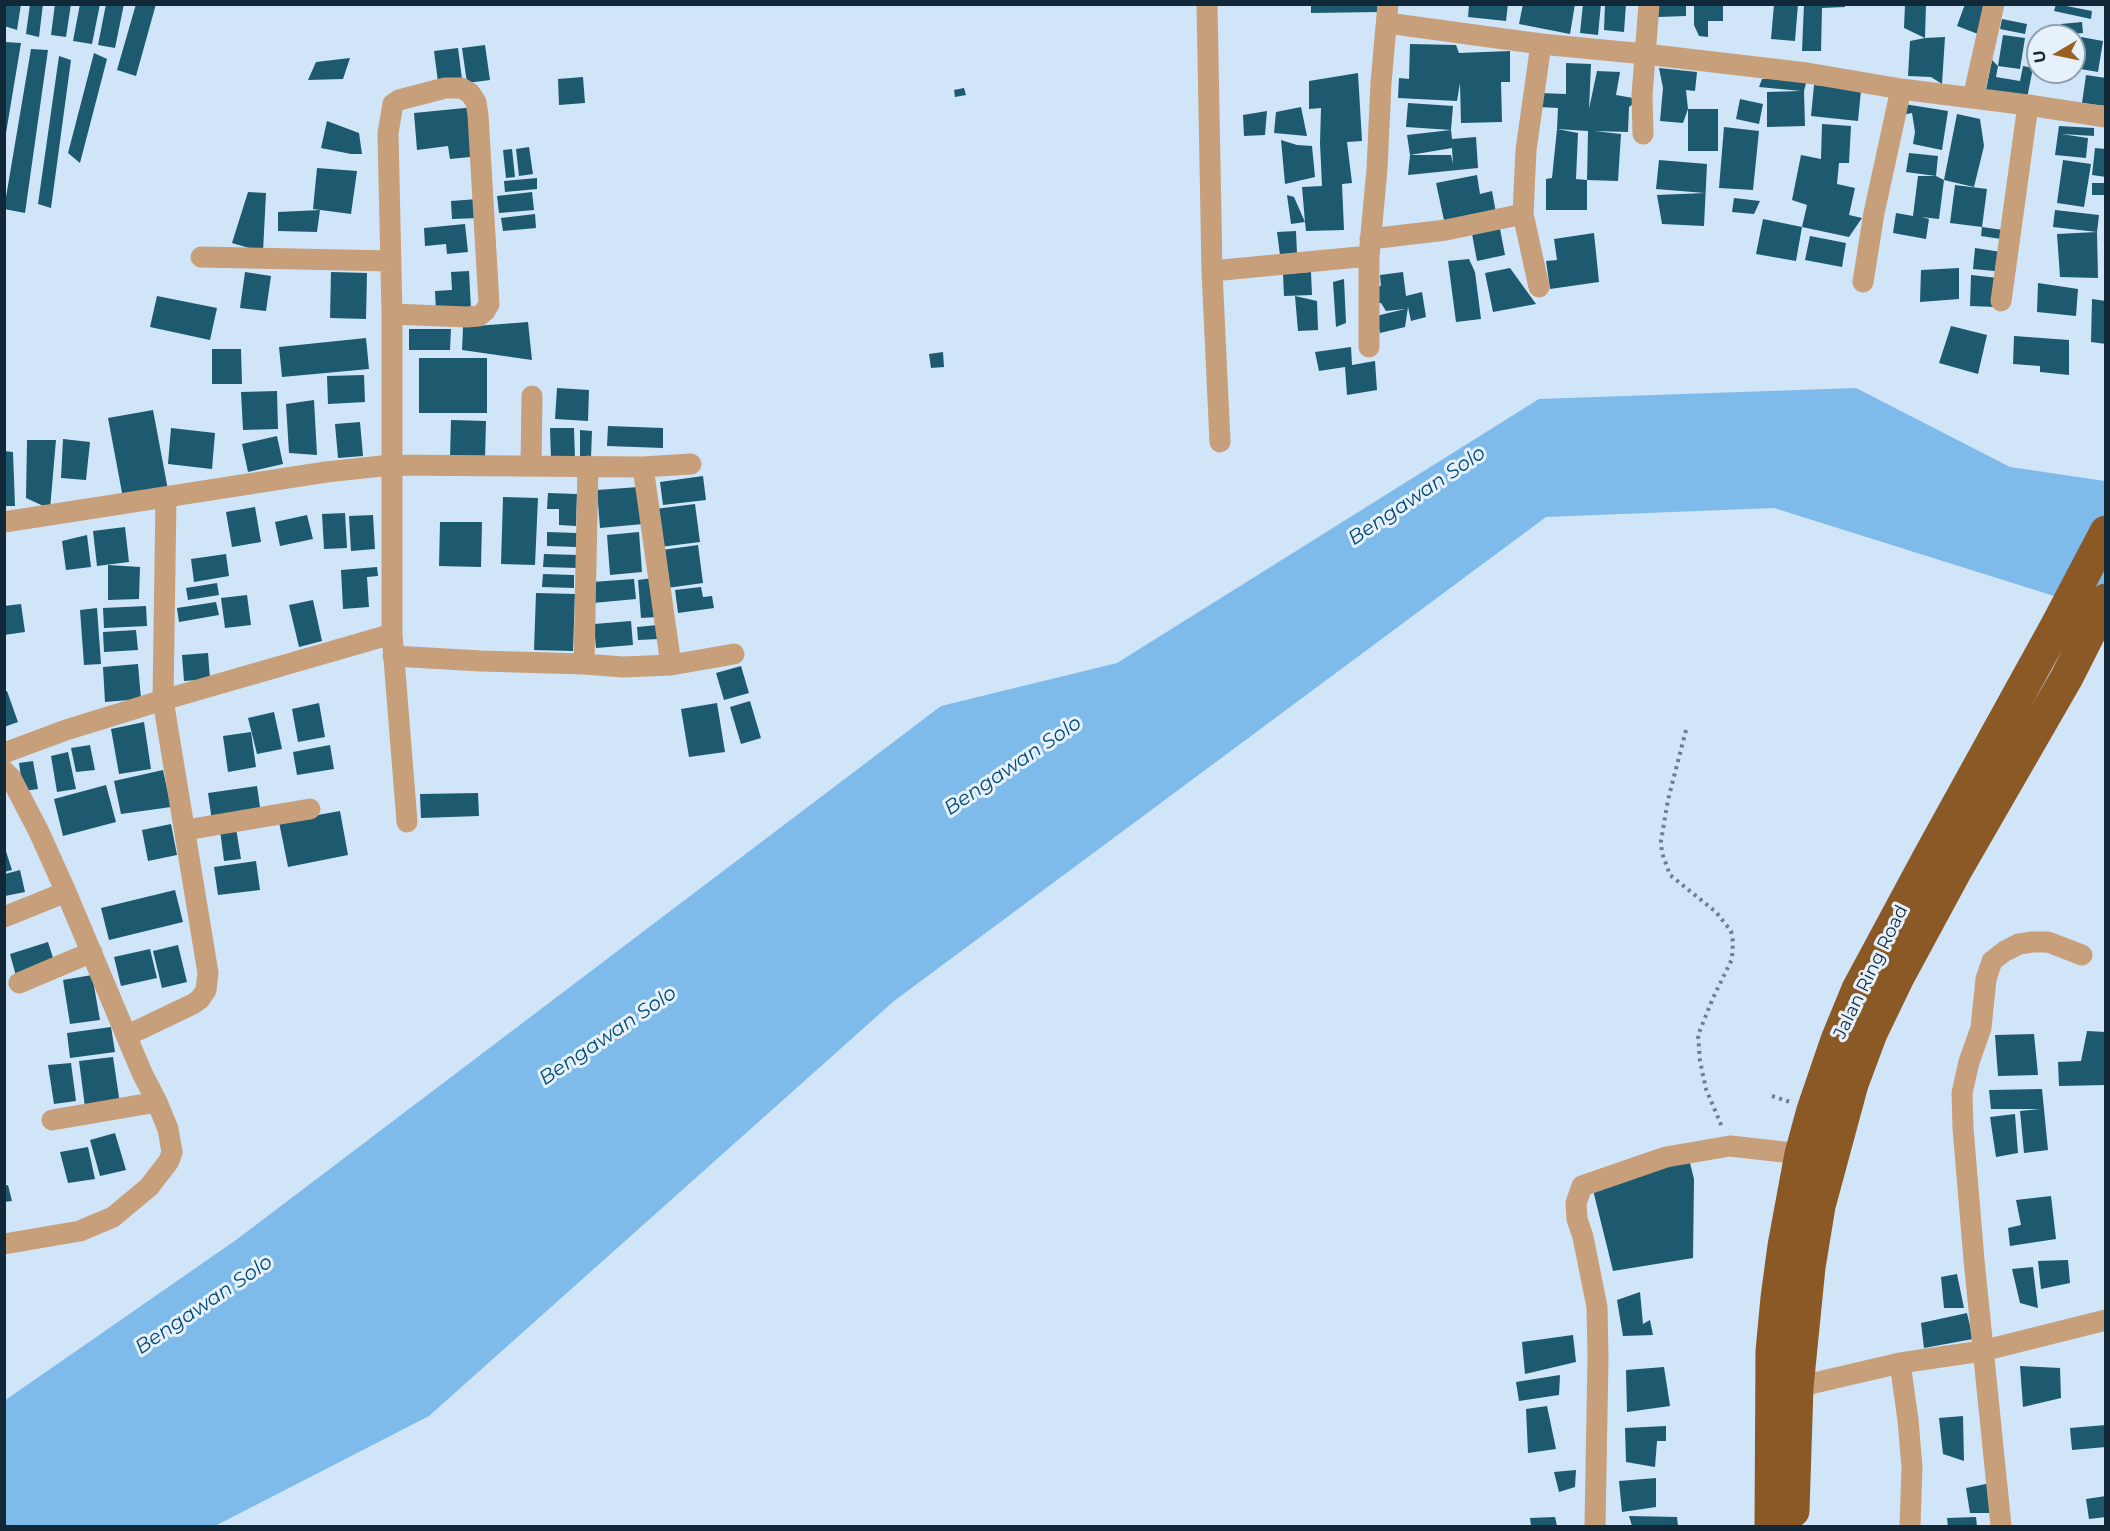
<!DOCTYPE html>
<style>
body{margin:0}
#map{position:relative;width:2110px;height:1531px;overflow:hidden;background:#d0e5f8;font-family:Montserrat,sans-serif}
canvas{display:block}
.frame{position:absolute;inset:0;border:6px solid #112839;pointer-events:none}
.north{position:absolute;left:2026px;top:24px;width:60px;height:60px;box-sizing:border-box;background:#e6f1fb;border:2px solid #91a1ad;border-radius:50%;rotate:261deg;font-size:16px;font-weight:700;line-height:24px;text-align:center;color:#112839}
.north::after{content:'';display:block;margin:auto;width:21px;height:27px;background:#9b601f;clip-path:polygon(50% 0,100% 100%,50% 72%,0 100%)}
</style>
<div id="map">
<canvas width="2110" height="1531"></canvas>
<div class="frame"></div>
<div class="north">U</div>
</div>
<script>
const ctx = document.querySelector('canvas').getContext('2d');
ctx.lineJoin = 'round';
function fillPath(path, color) {
  ctx.fillStyle = color;
  ctx.fill(path, 'evenodd');
}
function shape(rows) {
  const path = new Path2D();
  for (const r of rows) {
    path.moveTo(r[0], r[1]);
    for (let i = 2; i < r.length; i += 2) path.lineTo(r[i], r[i + 1]);
  }
  return path;
}
function strokePath(path, color, width, dash) {
  ctx.strokeStyle = color;
  ctx.lineWidth = width;
  ctx.lineCap = dash ? 'butt' : 'round';
  ctx.setLineDash(dash || []);
  ctx.stroke(path);
}
function write(font, color, halo, rows, align = 'center') {
  ctx.font = font + ' Montserrat,sans-serif';
  ctx.lineWidth = 6;
  ctx.setLineDash([]);
  ctx.textBaseline = 'middle';
  ctx.strokeStyle = halo;
  ctx.fillStyle = color;
  for (const [text, x, y, turn = 0] of rows) {
    ctx.save();
    ctx.translate(x, y);
    ctx.rotate((+turn || 0) * Math.PI / 180);
    ctx.textAlign = isNaN(turn) ? turn : align;
    if (halo) ctx.strokeText(text, 0, 0);
    ctx.fillText(text, 0, 0);
    ctx.restore();
  }
}
fillPath(shape([
 [1856,388,2010,467,2105,481,2105,612,1774,508,1546,517,894,1001,429,1416,215,1526,5,1526,4,1401,236,1240,941,706,1117,663,1539,399]
]), '#7ebaea');
fillPath(shape([
 [4,4,21,4,17,30,4,26],
 [30,4,43,4,39,37,26,34],
 [55,4,71,4,66,37,51,35],
 [80,4,100,4,92,44,73,41],
 [106,4,124,4,115,48,98,45],
 [136,4,156,4,136,76,117,70],
 [1311,4,1377,4,1378,12,1311,13],
 [1469,4,1508,4,1506,21,1468,17],
 [1523,4,1575,4,1570,34,1519,24],
 [1583,4,1601,4,1598,35,1580,33],
 [1605,4,1626,4,1624,32,1604,30],
 [1657,4,1686,4,1686,16,1658,17],
 [1694,4,1723,4,1723,21,1708,21,1708,37,1699,36,1694,25],
 [1774,4,1798,4,1795,41,1771,39],
 [1804,4,1845,4,1845,7,1822,8,1821,51,1802,51],
 [1905,4,1926,4,1925,38,1945,37,1942,84,1931,77,1908,76,1910,41,1925,38,1904,28],
 [1965,4,1991,4,1978,34,1957,26],
 [2056,4,2092,11,2091,19,2054,11],
 [2002,19,2027,24,2025,34,2000,29],
 [2082,22,2083,33,2061,35,2061,24],
 [2042,30,2053,31,2052,36,2041,36],
 [2003,35,2025,38,2020,69,1998,66],
 [2081,37,2103,41,2098,72,2075,68],
 [5,42,21,43,6,133,4,133],
 [1410,44,1456,45,1459,53,1510,51,1510,82,1501,82,1502,122,1461,123,1460,83,1457,101,1398,98,1399,78,1409,79],
 [485,45,490,80,467,83,462,48],
 [458,48,462,79,438,82,434,51],
 [31,49,48,50,25,213,4,209],
 [94,53,107,59,80,163,68,153],
 [59,56,71,60,51,208,38,204],
 [350,58,343,79,308,80,316,62],
 [1992,60,1998,66,1996,77,2020,81,2023,66,2033,68,2027,98,1986,90],
 [1566,63,1591,64,1589,109,1597,71,1620,72,1616,95,1639,99,1629,107,1628,132,1594,131,1621,134,1618,181,1587,180,1588,131,1557,129,1558,108,1539,107,1540,93,1566,94],
 [1659,68,1697,72,1695,91,1686,90,1688,109,1718,109,1718,151,1688,151,1688,109,1683,123,1660,121,1663,88],
 [1358,73,1362,141,1347,142,1352,183,1342,184,1344,230,1306,231,1305,222,1291,224,1287,195,1294,197,1305,222,1302,187,1322,186,1320,143,1321,108,1309,109,1309,81],
 [2086,75,2106,78,2106,106,2082,103],
 [1808,76,1804,91,1805,126,1767,127,1767,92,1801,91,1759,87,1762,79],
 [583,77,585,103,559,105,558,79],
 [1814,85,1861,90,1858,121,1811,116],
 [964,88,966,95,955,97,954,90],
 [1740,99,1763,104,1759,124,1736,119],
 [1408,103,1453,106,1451,130,1406,127],
 [1904,104,1948,111,1942,150,1913,144,1915,132,1912,113,1902,115],
 [475,107,480,156,450,159,448,146,417,150,414,113],
 [1301,107,1307,136,1274,133,1276,112],
 [1267,111,1265,135,1244,136,1243,115],
 [1957,114,1980,119,1984,146,1974,187,1944,180],
 [327,121,359,133,362,154,351,154,321,148],
 [1822,124,1851,126,1849,163,1839,163,1837,184,1855,188,1849,215,1862,218,1849,237,1802,227,1807,205,1792,200,1801,155,1821,159],
 [2059,126,2094,128,2094,136,2061,134,2088,138,2086,158,2055,155],
 [1724,127,1759,131,1753,190,1719,188],
 [1557,129,1578,133,1576,179,1587,180,1587,210,1546,210,1546,179,1552,178],
 [1451,130,1452,139,1476,137,1478,168,1408,175,1410,155,1451,155,1453,164,1452,148,1410,155,1407,135],
 [1281,140,1297,145,1312,146,1315,177,1285,184],
 [529,147,533,174,519,176,516,149],
 [2095,148,2106,149,2106,177,2092,175],
 [512,149,515,177,506,178,503,150],
 [1909,153,1938,156,1936,176,1906,172],
 [1659,160,1707,164,1704,226,1662,224,1657,195,1705,193,1656,189],
 [2063,160,2091,164,2084,207,2057,203],
 [317,168,357,171,351,214,313,209],
 [1477,175,1480,194,1492,191,1496,213,1445,225,1436,183],
 [1918,176,1936,176,1944,180,1939,219,1921,217,1929,219,1926,239,1893,233,1896,213,1913,216],
 [537,178,537,189,505,192,504,181],
 [2092,183,2106,183,2106,195,2092,195],
 [1955,185,1987,189,1982,227,1950,223],
 [248,192,266,193,263,252,232,243],
 [532,192,534,210,499,213,497,196],
 [1734,198,1760,201,1754,214,1732,212],
 [478,199,479,218,452,219,451,201],
 [320,210,317,232,278,231,278,212],
 [2055,210,2099,215,2097,232,2098,278,2060,277,2057,234,2097,232,2053,227],
 [535,214,536,228,503,231,501,218],
 [1763,219,1802,227,1796,261,1756,254],
 [465,224,468,252,447,254,446,244,425,246,424,228],
 [1982,227,2003,230,2001,239,1981,236],
 [1500,229,1505,255,1477,261,1472,234],
 [1296,231,1297,254,1280,255,1277,232],
 [1594,233,1599,282,1550,289,1546,261,1557,260,1554,239],
 [1810,236,1846,243,1842,267,1805,260],
 [1975,248,2008,253,2005,272,1973,269],
 [1469,259,1475,272,1481,319,1456,322,1448,261],
 [1510,268,1536,304,1493,312,1485,273],
 [1959,268,1959,299,1920,302,1921,270],
 [469,271,471,309,436,311,435,291,452,290,451,272],
 [245,272,271,276,266,311,240,308],
 [331,272,367,273,366,319,330,318],
 [1311,272,1312,295,1284,296,1283,274],
 [1403,272,1406,296,1422,292,1426,317,1411,321,1408,307,1405,327,1380,333,1376,316,1405,309,1386,311,1381,303,1370,304,1368,288,1381,286,1380,275],
 [1971,275,1998,278,1996,307,1970,306],
 [1344,279,1346,323,1336,327,1333,282],
 [2038,283,2078,289,2076,316,2037,312],
 [157,296,217,308,210,340,150,327],
 [1295,296,1317,301,1318,330,1298,331],
 [2092,299,2106,301,2106,344,2091,342],
 [528,322,532,360,462,350,463,327],
 [1951,326,1987,335,1978,374,1939,363],
 [409,329,451,329,450,350,409,350],
 [2014,336,2069,340,2069,375,2040,372,2040,366,2013,364],
 [366,338,369,369,282,377,279,347],
 [1351,347,1352,365,1375,361,1377,390,1347,395,1345,367,1319,371,1315,352],
 [212,349,241,349,242,384,212,384],
 [943,352,944,367,931,368,929,354],
 [419,358,487,358,487,413,419,413],
 [364,375,365,402,328,404,327,376],
 [557,388,589,390,588,421,555,419],
 [277,391,278,429,243,430,241,392],
 [314,400,317,455,289,453,286,404],
 [153,410,168,490,123,498,108,418],
 [451,420,486,421,485,459,450,458],
 [360,422,363,456,338,458,335,424],
 [608,426,663,428,663,448,607,446],
 [171,428,215,433,212,469,168,464],
 [550,428,574,428,575,459,551,459],
 [580,430,592,431,591,457,580,457],
 [277,436,283,464,248,472,242,444],
 [63,439,90,442,86,480,61,478],
 [27,440,56,440,50,509,26,498],
 [4,451,13,452,15,506,4,506],
 [703,476,706,500,663,505,660,482],
 [639,487,643,524,600,528,597,490],
 [548,493,577,494,576,526,559,525,559,509,547,509],
 [503,497,538,498,535,565,501,564],
 [695,504,700,542,660,547,655,509],
 [255,507,261,542,232,547,226,512],
 [345,513,347,548,324,549,322,514],
 [307,515,313,539,280,546,275,522],
 [373,515,375,549,351,551,349,516],
 [440,522,482,522,481,567,439,566],
 [125,527,129,562,97,566,93,531],
 [547,532,577,533,577,547,547,546],
 [639,532,642,572,610,575,607,535],
 [87,535,91,567,66,570,62,541],
 [698,545,703,583,667,588,662,550],
 [226,554,229,576,194,582,191,559],
 [544,554,578,555,577,568,543,567],
 [108,565,140,567,139,599,108,600],
 [377,567,378,576,367,577,369,607,343,609,341,570],
 [543,574,574,575,574,588,542,587],
 [653,578,657,617,641,618,638,580],
 [634,579,636,599,593,603,592,582],
 [217,583,219,595,188,600,186,588],
 [701,587,703,597,712,596,714,608,678,613,675,590],
 [536,593,575,594,573,651,534,650],
 [247,595,251,625,225,628,221,598],
 [313,600,322,641,299,647,289,605],
 [216,602,219,615,179,622,177,608],
 [21,604,25,632,4,635,4,606],
 [146,606,147,626,104,628,103,608],
 [97,608,101,664,84,665,80,610],
 [631,621,633,645,596,648,594,624],
 [658,625,659,639,638,640,637,627],
 [136,630,138,650,104,652,103,632],
 [208,653,210,679,184,681,182,655],
 [138,664,141,699,105,702,103,667],
 [741,666,749,693,724,700,716,673],
 [7,691,18,722,4,727,4,692],
 [750,701,761,738,741,744,730,707],
 [319,703,325,737,298,742,292,709],
 [717,703,725,752,689,757,681,709],
 [274,712,282,749,257,754,248,718],
 [144,722,151,769,119,774,111,729],
 [251,732,256,767,228,772,223,736],
 [90,745,95,770,76,772,71,748],
 [330,745,334,769,297,775,293,752],
 [68,752,76,789,57,792,51,756],
 [33,761,38,789,23,791,19,763],
 [163,770,171,807,121,814,114,781],
 [106,785,116,822,63,836,54,799],
 [257,786,261,814,212,821,208,793],
 [478,793,479,816,421,818,420,794],
 [340,811,348,855,288,867,279,822],
 [171,824,177,855,148,861,142,830],
 [236,828,241,859,224,861,220,830],
 [4,845,12,870,4,872],
 [256,861,260,890,218,895,214,867],
 [20,870,25,892,5,896,5,874],
 [175,890,183,922,109,940,101,908],
 [48,942,55,964,16,976,10,954],
 [178,945,187,982,162,988,153,951],
 [150,949,157,978,121,986,114,957],
 [92,975,100,1020,70,1024,63,980],
 [111,1027,115,1052,70,1058,67,1033],
 [2087,1031,2106,1032,2106,1085,2059,1086,2058,1062,2081,1061],
 [2034,1034,2038,1075,1998,1076,1995,1035],
 [113,1057,120,1104,85,1107,79,1061],
 [71,1063,76,1101,54,1104,48,1065],
 [2042,1089,2048,1150,2024,1153,2020,1111,2040,1109,1991,1109,1989,1090],
 [2015,1114,2018,1153,1996,1157,1990,1117],
 [115,1133,126,1170,100,1176,90,1140],
 [88,1147,95,1179,68,1183,60,1152],
 [1689,1159,1694,1179,1693,1258,1613,1271,1593,1190],
 [8,1185,12,1201,4,1202,4,1186],
 [2051,1196,2056,1239,2010,1246,2008,1228,2021,1225,2016,1200],
 [2068,1260,2070,1283,2041,1289,2038,1261],
 [2033,1267,2038,1308,2020,1303,2012,1269],
 [1957,1274,1964,1308,1944,1308,1941,1277],
 [1640,1292,1643,1324,1650,1320,1653,1335,1623,1336,1617,1300],
 [1967,1313,1973,1339,1924,1348,1921,1323],
 [1573,1335,1576,1362,1525,1374,1522,1342],
 [2020,1366,2060,1368,2061,1398,2023,1407],
 [1664,1367,1670,1406,1627,1412,1626,1370],
 [1560,1375,1559,1395,1519,1401,1516,1382],
 [1547,1406,1556,1449,1528,1453,1526,1409],
 [1963,1416,1964,1461,1943,1454,1939,1418],
 [2106,1425,2106,1447,2072,1450,2070,1428],
 [1666,1426,1666,1441,1657,1441,1655,1467,1626,1462,1625,1428],
 [1576,1470,1575,1487,1559,1492,1554,1472],
 [1656,1478,1656,1507,1622,1512,1619,1481],
 [1991,1483,1995,1513,1970,1513,1966,1488],
 [2106,1496,2106,1517,2089,1519,2086,1499],
 [1629,1516,1677,1517,1678,1526,1632,1526],
 [1555,1517,1557,1526,1531,1526,1530,1518],
 [1976,1517,1977,1526,1948,1526,1947,1518]
]), '#1d5a6f');
strokePath(shape([
 [1686,730,1668,800,1661,841,1662,853,1670,875,1716,912,1731,931,1733,942,1732,959,1713,998,1698,1035,1700,1061,1706,1089,1722,1127],
 [1772,1096,1790,1102]
]), '#697f91', 4, [3, 4.5]);
strokePath(shape([
 [1207,4,1212,271,1220,442],
 [1387,23,1541,44,1645,54,1807,73,1901,89,2028,105,2106,117],
 [1973,98,1994,4],
 [1643,134,1642,95,1649,4],
 [1370,239,1446,230,1523,214],
 [201,257,391,261],
 [1212,271,1369,256],
 [1863,282,1874,213,1901,89],
 [1539,287,1523,214,1526,150,1541,44],
 [2001,301,2028,105],
 [392,314,467,317,479,316,485,311,489,304,478,115,476,102,470,93,461,88,445,88,399,100,393,104,388,133,392,314,392,634,407,822],
 [1369,347,1369,256,1377,169,1381,83,1388,4],
 [531,466,532,396],
 [643,467,671,665],
 [4,522,326,472,391,465,643,467,691,464],
 [393,656,481,661,584,664,623,667,671,665,734,654],
 [584,664,588,466],
 [4,753,66,730,163,700,392,634],
 [4,771,11,778,39,832,66,892,142,1073,157,1102,168,1129,172,1152,169,1161,149,1187,113,1217,80,1231,4,1244],
 [186,830,310,809],
 [4,917,66,892],
 [19,983,92,952],
 [128,1035,193,1004,200,999,206,990,208,973,163,700,166,497],
 [52,1120,157,1102],
 [1900,1363,1908,1420,1912,1467,1910,1526],
 [1797,1387,1900,1363,1982,1351,2106,1320],
 [1595,1526,1598,1357,1597,1307,1583,1237,1577,1219,1576,1203,1582,1186,1666,1157,1730,1146,1801,1154],
 [2001,1526,1974,1260,1963,1128,1962,1093,1969,1062,1981,1028,1986,979,1992,961,2005,951,2019,944,2032,942,2048,942,2082,955]
]), '#c79f7a', 21);
strokePath(shape([
 [1793,1511,1797,1387,1809,1267,1819,1206,1852,1084,1871,1033,1897,979,1957,868,2067,677,2106,600],
 [1771,1526,1772,1351,1777,1298,1784,1246,1801,1154,1813,1110,1837,1040,1858,989,1929,857,2056,627,2106,532]
]), '#8a5926', 33);
write('18px', '#112839', '#e6f1fb', [
 ["Jalan Ring Road",1871,972,-64]
]);
write('italic 20px', '#004a77', '#e6f1fb', [
 ["Bengawan Solo",1417,496,-34],
 ["Bengawan Solo",1013,766,-34],
 ["Bengawan Solo",608,1036,-34],
 ["Bengawan Solo",204,1305,-34]
]);
</script>
